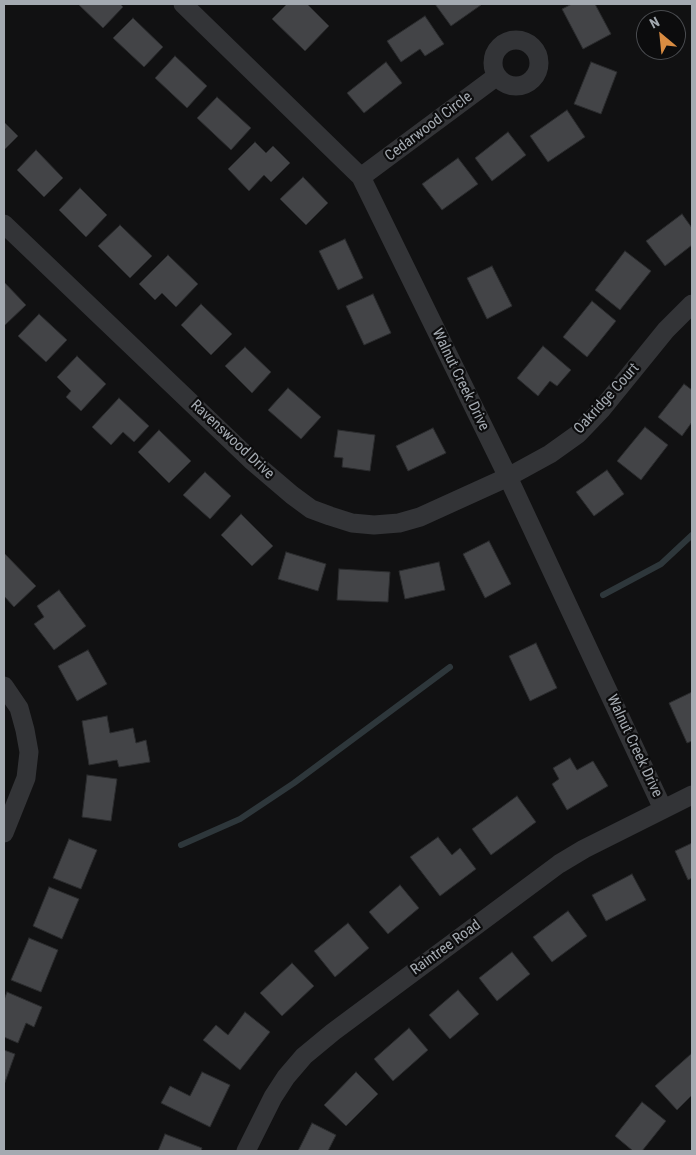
<!DOCTYPE html>
<style>
body{margin:0}
#map{position:relative;width:696px;height:1155px;overflow:hidden;background:#111112;font-family:"Roboto Condensed",sans-serif}
canvas{display:block}
.frame{position:absolute;inset:0;border:5px solid #a4aab1;pointer-events:none}
.north{position:absolute;left:636px;top:10px;width:50px;height:50px;box-sizing:border-box;background:#0c0c0d;border:1px solid #494b4f;border-radius:50%;rotate:332deg;font-size:14px;font-weight:700;line-height:20px;text-align:center;color:#a4aab1}
.north::after{content:'';display:block;margin:auto;width:18px;height:22px;background:#d98c42;clip-path:polygon(50% 0,100% 100%,50% 72%,0 100%)}
</style>
<div id="map">
<canvas width="696" height="1155"></canvas>
<div class="frame"></div>
<div class="north">N</div>
</div>
<script>
const ctx = document.querySelector('canvas').getContext('2d');
ctx.lineJoin = 'round';
function shape(rows) {
  const path = new Path2D();
  for (const r of rows) {
    if (r.length === 3) {
      path.moveTo(r[0] + r[2], r[1]);
      path.arc(r[0], r[1], r[2], 0, 2 * Math.PI);
      continue;
    }
    path.moveTo(r[0], r[1]);
    for (let i = 2; i < r.length; i += 2) path.lineTo(r[i], r[i + 1]);
  }
  return path;
}
function strokePath(path, color, width, dash) {
  ctx.strokeStyle = color;
  ctx.lineWidth = width;
  ctx.lineCap = dash ? 'butt' : 'round';
  ctx.setLineDash(dash || []);
  ctx.stroke(path);
}
function fillPath(path, color) {
  ctx.fillStyle = color;
  ctx.fill(path, 'evenodd');
}
function write(font, color, halo, rows, align = 'center') {
  ctx.font = font + ' "Roboto Condensed",sans-serif';
  ctx.lineWidth = 4.5;
  ctx.setLineDash([]);
  ctx.textBaseline = 'middle';
  ctx.strokeStyle = halo;
  ctx.fillStyle = color;
  for (const [text, x, y, turn = 0] of rows) {
    ctx.save();
    ctx.translate(x, y);
    ctx.rotate((+turn || 0) * Math.PI / 180);
    ctx.textAlign = isNaN(turn) ? turn : align;
    if (halo) ctx.strokeText(text, 0, 0);
    ctx.fillText(text, 0, 0);
    ctx.restore();
  }
}
strokePath(shape([
 [603,595,661,564,692,535],
 [181,845,240,819,294,783,450,667]
]), '#2e373b', 6);
const building = shape([
 [78,4,120,4,123,7,103,28,78,4],
 [287,4,307,4,329,26,305,51,272,19,287,4],
 [435,4,480,4,481,5,451,26,435,4],
 [572,4,595,4,611,34,583,49,562,9,572,4],
 [425,16,444,44,425,56,420,49,401,62,387,41,425,16],
 [133,18,163,47,144,67,113,38,133,18],
 [175,56,207,86,187,108,155,78,175,56],
 [386,62,402,83,364,113,347,93,386,62],
 [591,62,617,72,601,114,574,104,591,62],
 [217,97,251,128,231,150,197,118,217,97],
 [567,110,585,137,548,162,530,136,567,110],
 [4,122,18,136,4,150,4,122],
 [508,132,526,155,492,181,475,158,508,132],
 [255,142,266,153,273,146,290,163,271,182,264,175,249,191,228,169,255,142],
 [36,150,63,178,44,197,17,170,36,150],
 [458,158,478,184,442,210,422,184,458,158],
 [303,177,328,203,306,225,280,199,303,177],
 [80,188,107,215,86,237,59,210,80,188],
 [682,214,692,228,692,245,665,266,646,241,682,214],
 [120,225,152,256,130,278,98,246,120,225],
 [345,239,363,278,338,290,319,251,345,239],
 [625,251,651,271,620,310,595,290,625,251],
 [168,255,198,284,176,307,162,293,155,300,139,284,168,255],
 [492,266,512,306,487,319,467,278,492,266],
 [4,282,26,305,5,325,4,324,4,282],
 [373,294,391,333,364,345,346,306,373,294],
 [592,301,616,321,587,357,563,337,592,301],
 [201,304,232,334,211,355,181,325,201,304],
 [39,314,67,340,46,362,18,336,39,314],
 [543,346,571,370,557,386,550,381,538,396,517,378,543,346],
 [245,347,271,372,252,393,225,366,245,347],
 [77,356,106,384,81,411,66,397,71,391,57,377,77,356],
 [684,384,692,390,692,422,682,436,658,417,684,384],
 [288,388,321,417,301,439,268,410,288,388],
 [119,398,149,426,134,442,123,432,111,445,92,427,119,398],
 [645,427,668,445,641,480,617,461,645,427],
 [433,428,446,453,408,471,396,446,433,428],
 [159,430,191,461,169,483,138,452,159,430],
 [338,430,375,435,370,471,342,467,343,458,334,457,338,430],
 [607,470,624,494,594,516,576,492,607,470],
 [205,472,231,496,210,519,183,495,205,472],
 [241,514,273,546,252,566,221,535,241,514],
 [489,541,511,584,485,598,463,554,489,541],
 [286,552,326,564,318,591,278,579,286,552],
 [4,553,36,586,14,607,4,596,4,553],
 [439,562,445,590,405,599,399,571,439,562],
 [339,569,390,572,388,602,337,600,339,569],
 [59,590,86,626,54,650,34,624,44,617,37,606,59,590],
 [536,643,557,688,530,701,509,656,536,643],
 [88,650,107,684,77,701,58,666,88,650],
 [692,692,692,741,687,743,669,703,692,692],
 [107,716,110,733,133,728,136,743,146,740,150,762,119,767,117,760,89,765,82,721,107,716],
 [570,758,577,770,593,761,608,786,567,810,552,784,559,779,553,768,570,758],
 [87,775,117,779,111,821,82,817,87,775],
 [517,796,536,822,491,855,472,829,517,796],
 [438,837,452,855,460,848,476,869,440,896,410,857,438,837],
 [69,839,97,850,81,889,53,878,69,839],
 [692,843,692,878,688,880,675,851,692,843],
 [632,874,646,900,606,921,592,895,632,874],
 [400,885,419,908,388,934,369,912,400,885],
 [49,887,79,899,62,939,33,926,49,887],
 [568,911,587,936,552,962,533,937,568,911],
 [348,923,369,948,335,977,314,951,348,923],
 [29,938,58,950,41,992,11,980,29,938],
 [512,952,530,974,497,1001,479,978,512,952],
 [292,963,314,986,282,1016,260,993,292,963],
 [458,990,479,1014,450,1039,429,1015,458,990],
 [7,992,42,1007,34,1027,26,1023,18,1043,4,1037,4,1000,7,992],
 [245,1012,270,1032,240,1070,203,1040,216,1025,228,1035,245,1012],
 [409,1028,428,1050,393,1081,374,1059,409,1028],
 [4,1050,15,1054,4,1085,4,1050],
 [691,1054,692,1056,692,1095,677,1110,655,1086,691,1054],
 [202,1072,230,1085,210,1127,161,1103,170,1086,190,1096,202,1072],
 [356,1072,378,1094,346,1126,324,1105,356,1072],
 [642,1102,666,1121,642,1151,633,1151,615,1136,642,1102],
 [312,1123,336,1135,328,1151,298,1151,312,1123],
 [165,1134,202,1148,201,1151,158,1151,165,1134]
]);
fillPath(building, '#434447');
strokePath(building, '#2b2c2e', 1);
strokePath(shape([
 [183,4,361,177,508,477,663,809],
 [516,63,23],
 [361,177,497,76],
 [4,224,251,460,292,495,311,509,330,516,352,523,374,525,399,523,420,517,508,477,550,454,578,434,601,410,666,330,692,304],
 [4,686,19,708,25,730,29,752,26,778,4,833],
 [246,1151,273,1097,286,1077,304,1056,333,1032,559,864,584,849,692,795]
]), '#333437', 19);
write('15px', '#a4aab1', '#0c0c0d', [
 ["Cedarwood Circle",429,127,-37],
 ["Walnut Creek Drive",460,380,64],
 ["Oakridge Court",607,399,-48],
 ["Ravenswood Drive",232,440,43],
 ["Walnut Creek Drive",634,746,65],
 ["Raintree Road",446,948,-36]
]);
</script>
